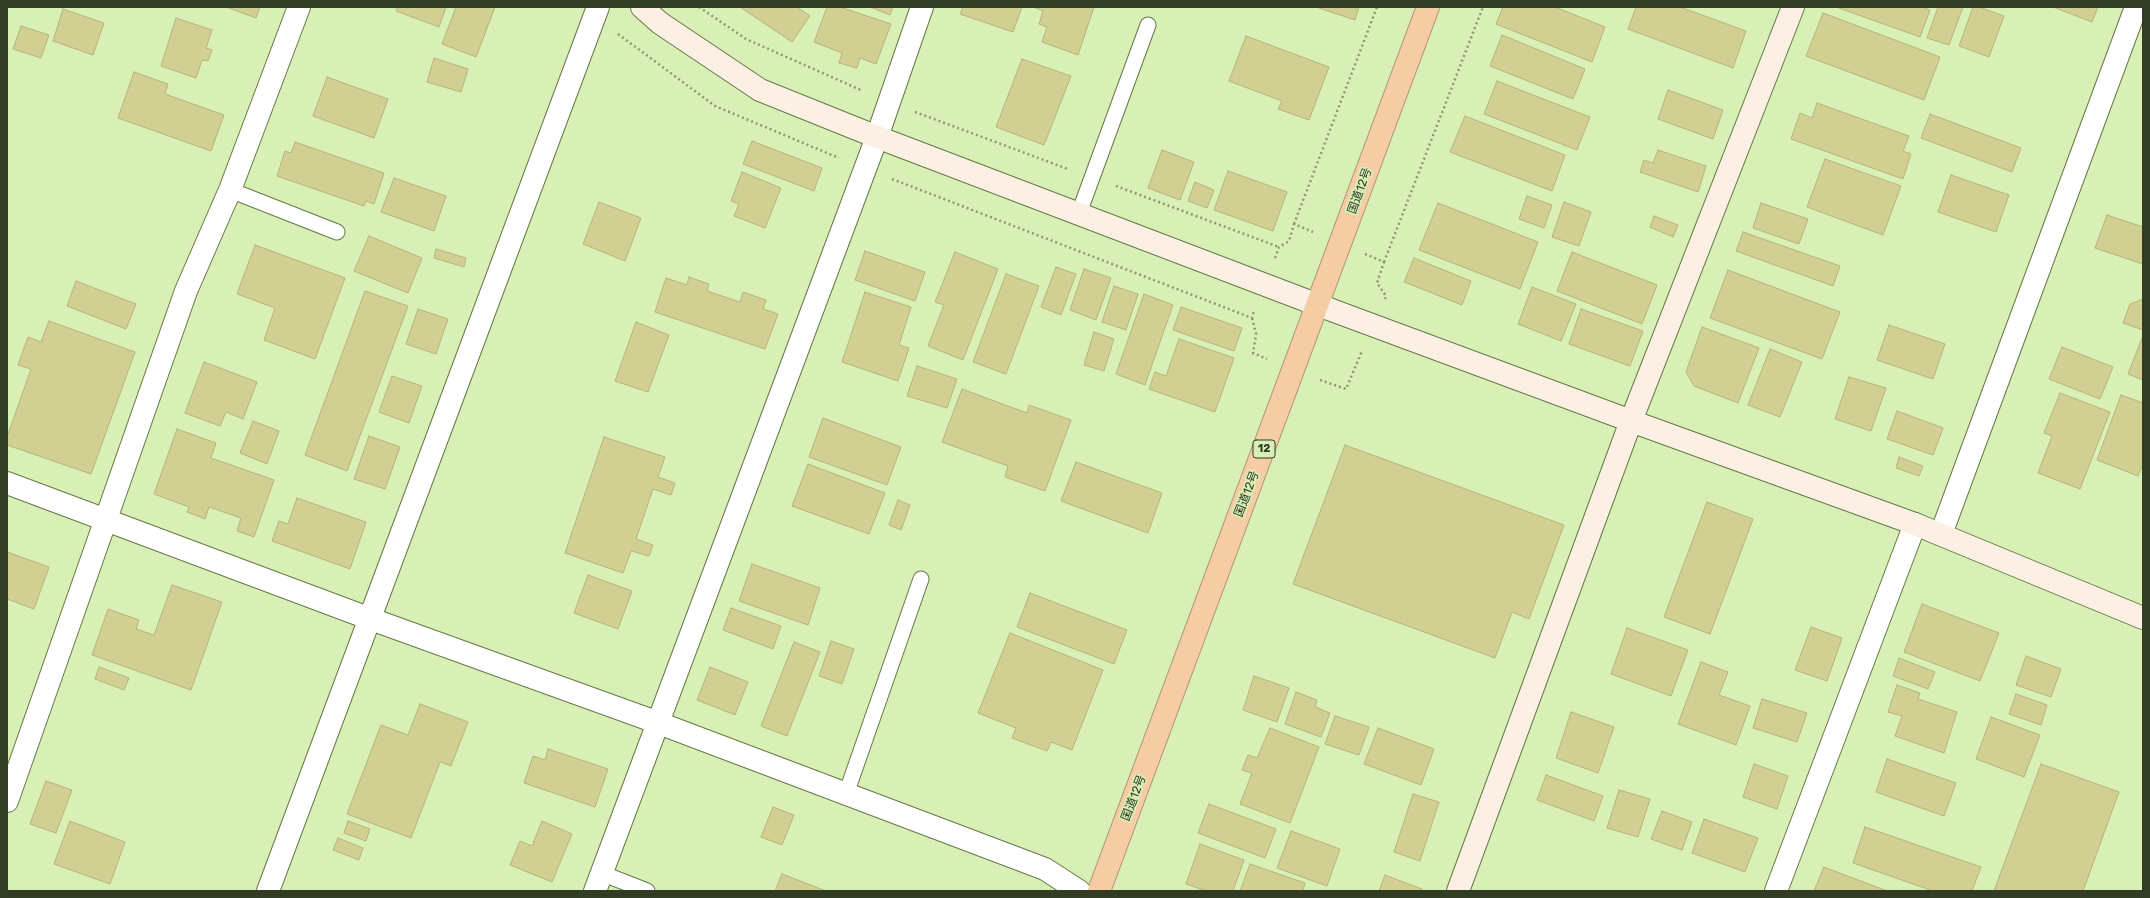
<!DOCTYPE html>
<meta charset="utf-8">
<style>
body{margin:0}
#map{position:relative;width:2150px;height:898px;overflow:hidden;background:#d8efb6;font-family:Rubik,sans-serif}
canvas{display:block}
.frame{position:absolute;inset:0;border:8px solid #323b24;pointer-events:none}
</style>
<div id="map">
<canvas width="2150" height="898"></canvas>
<div class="frame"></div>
</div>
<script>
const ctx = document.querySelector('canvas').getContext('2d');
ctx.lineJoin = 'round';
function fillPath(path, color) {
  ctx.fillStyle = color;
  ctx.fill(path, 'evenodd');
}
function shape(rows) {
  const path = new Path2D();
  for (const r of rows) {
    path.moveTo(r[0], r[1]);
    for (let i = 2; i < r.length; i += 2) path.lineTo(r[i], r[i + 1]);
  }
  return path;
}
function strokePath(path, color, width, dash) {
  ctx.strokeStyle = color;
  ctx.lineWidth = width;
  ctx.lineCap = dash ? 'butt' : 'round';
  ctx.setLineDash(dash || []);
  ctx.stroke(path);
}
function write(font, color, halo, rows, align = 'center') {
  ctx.font = font + ' Rubik,"Noto Sans JP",sans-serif';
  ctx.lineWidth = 3.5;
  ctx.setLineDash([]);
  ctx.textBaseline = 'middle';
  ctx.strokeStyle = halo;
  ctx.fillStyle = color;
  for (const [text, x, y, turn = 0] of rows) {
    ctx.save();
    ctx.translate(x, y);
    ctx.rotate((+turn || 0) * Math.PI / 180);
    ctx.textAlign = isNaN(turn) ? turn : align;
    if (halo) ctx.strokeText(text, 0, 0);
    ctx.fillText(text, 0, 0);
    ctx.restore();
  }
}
const building = shape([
 [226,7,260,7,256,18,226,7],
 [397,7,446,7,439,27,396,11,397,7],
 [456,7,495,7,476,57,442,44,456,7],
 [740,7,797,7,810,16,792,42,740,7],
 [827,7,840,7,891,24,876,64,860,58,857,68,839,63,842,53,814,42,827,7],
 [870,7,893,7,890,15,870,7],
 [963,7,1022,7,1013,32,960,14,963,7],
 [1033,7,1094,7,1078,55,1042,42,1047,27,1039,24,1043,11,1033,7],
 [1316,7,1359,7,1355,20,1316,7],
 [1503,7,1555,7,1605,27,1592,62,1496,24,1503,7],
 [1636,7,1680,7,1746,31,1733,68,1628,29,1636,7],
 [1836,7,1922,7,1930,10,1920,37,1836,7],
 [1938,7,1963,7,1949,45,1927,38,1938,7],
 [1973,7,1979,7,2004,16,1989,57,1959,46,1973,7],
 [2053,7,2098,7,2092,22,2053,7],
 [63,9,104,23,93,55,53,41,63,9],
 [1823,13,1940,57,1924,100,1806,56,1823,13],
 [176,18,212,30,206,48,212,50,208,61,202,60,196,78,161,66,176,18],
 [21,26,49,35,41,58,13,49,21,26],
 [1502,35,1585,69,1573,99,1490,66,1502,35],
 [1246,36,1329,67,1309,120,1278,109,1282,101,1229,81,1246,36],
 [434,58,468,69,461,92,427,82,434,58],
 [1022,59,1071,76,1044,145,996,127,1022,59],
 [134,72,168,84,165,94,224,115,211,151,118,118,134,72],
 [327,77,388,99,374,138,313,116,327,77],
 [1497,81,1590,117,1577,150,1484,114,1497,81],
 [1668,90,1723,110,1713,139,1658,119,1668,90],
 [1817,103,1909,136,1903,151,1911,154,1903,179,1791,139,1800,113,1812,118,1817,103],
 [1930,114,2021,148,2012,172,1921,138,1930,114],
 [1465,116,1565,155,1552,191,1450,152,1465,116],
 [752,141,822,168,814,191,743,164,752,141],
 [295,142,384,173,374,204,366,201,364,206,277,176,285,151,291,153,295,142],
 [1162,150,1194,162,1180,200,1148,188,1162,150],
 [1658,150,1706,166,1698,192,1640,172,1644,160,1653,163,1658,150],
 [1825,159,1901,186,1883,235,1807,207,1825,159],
 [1228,171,1287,192,1273,231,1214,210,1228,171],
 [742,172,781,188,765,228,734,216,739,204,731,201,742,172],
 [1951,175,2009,195,1996,232,1938,212,1951,175],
 [394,178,446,196,434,231,381,212,394,178],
 [1195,182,1214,190,1207,208,1188,201,1195,182],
 [1527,196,1552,205,1544,228,1519,219,1527,196],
 [599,202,641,218,625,261,583,244,599,202],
 [1564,202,1591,212,1579,246,1552,237,1564,202],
 [1438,203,1538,242,1520,289,1419,250,1438,203],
 [1761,203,1808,219,1799,244,1753,228,1761,203],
 [2107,215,2143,227,2143,264,2095,248,2107,215],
 [1654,216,1678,225,1673,237,1650,227,1654,216],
 [1743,232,1840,266,1833,286,1736,251,1743,232],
 [369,236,422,258,408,293,354,271,369,236],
 [255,245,345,278,315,359,264,340,275,308,237,294,255,245],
 [436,249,466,258,464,267,434,258,436,249],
 [865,251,925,272,915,301,855,280,865,251],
 [955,252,998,269,963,360,928,346,944,305,935,302,955,252],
 [1572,252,1657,285,1642,324,1557,291,1572,252],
 [1414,258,1471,281,1462,305,1404,282,1414,258],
 [1056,267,1076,274,1061,315,1041,307,1056,267],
 [1084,269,1111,278,1096,320,1070,310,1084,269],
 [1728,270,1840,312,1822,359,1710,318,1728,270],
 [1006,274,1039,286,1006,374,973,362,1006,274],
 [689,277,709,284,707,291,740,302,743,292,766,300,763,309,778,314,765,349,655,312,666,278,687,285,689,277],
 [76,281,136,304,126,329,67,306,76,281],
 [1114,286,1138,294,1126,330,1102,322,1114,286],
 [1532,287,1576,304,1561,341,1518,324,1532,287],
 [365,291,408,306,347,471,305,455,365,291],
 [865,292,911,307,899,345,909,348,898,381,842,362,865,292],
 [1144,294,1173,305,1145,385,1116,374,1144,294],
 [2143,299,2143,330,2123,323,2130,304,2143,299],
 [1181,307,1242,328,1234,351,1173,330,1181,307],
 [418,309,448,319,436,354,406,344,418,309],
 [1581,309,1643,331,1630,366,1569,344,1581,309],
 [49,321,135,352,91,474,7,445,7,437,31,369,18,365,28,337,41,342,49,321],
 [636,322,669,335,648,392,615,381,636,322],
 [1889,325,1945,344,1933,379,1877,360,1889,325],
 [1702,327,1759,348,1738,403,1694,386,1686,372,1702,327],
 [1094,332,1114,339,1104,371,1084,365,1094,332],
 [2142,338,2143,339,2143,380,2128,374,2142,338],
 [1179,339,1234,358,1215,412,1149,389,1155,372,1166,376,1179,339],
 [2062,347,2113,367,2100,399,2049,379,2062,347],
 [1770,349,1802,362,1780,417,1748,405,1770,349],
 [204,362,257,382,243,419,226,412,220,426,185,413,204,362],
 [917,366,957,379,947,408,907,396,917,366],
 [392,376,422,386,409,423,379,412,392,376],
 [1849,377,1886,388,1871,431,1835,419,1849,377],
 [962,389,1027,413,1029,405,1071,420,1045,491,1005,477,1008,466,942,442,962,389],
 [2060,393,2110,412,2080,489,2038,473,2052,436,2044,433,2060,393],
 [2121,395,2143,403,2143,463,2138,476,2097,460,2121,395],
 [1897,411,1943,428,1933,455,1887,439,1897,411],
 [823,418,901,447,887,485,809,457,823,418],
 [253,421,279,431,267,464,240,453,253,421],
 [177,429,216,443,211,458,274,480,254,537,237,531,241,518,209,507,205,519,187,512,189,507,154,494,177,429],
 [369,436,400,447,385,489,354,479,369,436],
 [604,437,665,457,658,477,675,483,671,495,653,489,636,539,653,545,649,556,631,551,623,573,565,553,604,437],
 [1345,445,1564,525,1529,619,1512,612,1495,658,1293,584,1345,445],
 [1899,457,1923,466,1919,476,1896,468,1899,457],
 [1076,462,1162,493,1148,533,1061,501,1076,462],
 [808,464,885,493,869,534,792,506,808,464],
 [297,498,366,522,350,569,272,541,279,521,288,524,297,498],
 [898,500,910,505,901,530,889,525,898,500],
 [1707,502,1753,519,1710,634,1664,617,1707,502],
 [7,552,49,567,34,609,7,599,7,552],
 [752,564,820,588,808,625,739,601,752,564],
 [588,575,632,591,618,629,574,613,588,575],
 [172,585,222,602,191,690,92,655,108,609,139,620,136,629,154,635,172,585],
 [1030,593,1127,630,1114,664,1017,627,1030,593],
 [1922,604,1999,633,1980,681,1904,652,1922,604],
 [731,608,781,626,773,649,723,630,731,608],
 [1811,627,1842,638,1827,681,1795,670,1811,627],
 [1627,628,1688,650,1671,696,1611,674,1627,628],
 [1010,633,1103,670,1072,750,1051,742,1047,751,1012,738,1016,728,978,713,1010,633],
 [831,641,854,649,842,684,819,676,831,641],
 [794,642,820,652,787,736,761,726,794,642],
 [2026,656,2061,669,2051,697,2016,685,2026,656],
 [1899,658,1935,672,1928,689,1893,676,1899,658],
 [1701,662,1728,672,1719,695,1750,706,1736,745,1678,724,1701,662],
 [99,667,129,678,124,690,95,679,99,667],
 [710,667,748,682,735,715,697,700,710,667],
 [1254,676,1289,688,1277,722,1243,710,1254,676],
 [1897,685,1920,693,1918,699,1957,712,1944,753,1895,736,1902,716,1888,712,1897,685],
 [1296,692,1317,700,1315,707,1330,713,1321,737,1285,724,1296,692],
 [2016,694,2047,705,2041,725,2009,714,2016,694],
 [1762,699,1807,713,1797,742,1753,728,1762,699],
 [420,704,468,722,451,766,440,762,411,838,347,814,381,725,408,735,420,704],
 [1571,712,1614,727,1598,773,1556,758,1571,712],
 [1335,716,1369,727,1359,755,1325,744,1335,716],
 [1991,717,2040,735,2024,777,1976,759,1991,717],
 [1270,728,1319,747,1290,823,1240,804,1252,773,1242,770,1248,755,1257,758,1270,728],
 [1378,728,1434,749,1421,785,1364,764,1378,728],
 [548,749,608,769,595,807,524,783,533,756,545,760,548,749],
 [1887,759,1956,783,1944,816,1876,792,1887,759],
 [1754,764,1788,776,1777,809,1743,797,1754,764],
 [2041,764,2119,792,2083,891,1994,891,2041,764],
 [1546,775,1603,796,1594,821,1537,800,1546,775],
 [46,781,72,790,56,833,30,824,46,781],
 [1619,790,1650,799,1638,837,1607,828,1619,790],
 [1413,794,1439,802,1420,861,1394,852,1413,794],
 [1209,804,1276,829,1265,858,1198,833,1209,804],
 [773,807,794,815,782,845,761,837,773,807],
 [1662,811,1692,822,1682,850,1651,839,1662,811],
 [1704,819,1758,838,1745,872,1692,853,1704,819],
 [70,821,125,842,110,884,54,864,70,821],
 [348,821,370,829,366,841,344,833,348,821],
 [542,821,572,834,552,882,510,865,520,841,532,846,542,821],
 [1865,827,1981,867,1972,891,1933,891,1853,863,1865,827],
 [1291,831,1340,849,1327,886,1277,868,1291,831],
 [338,838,363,848,359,860,333,850,338,838],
 [1200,844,1244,860,1233,891,1206,891,1186,884,1200,844],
 [1250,864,1305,883,1303,891,1240,891,1250,864],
 [1824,867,1887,891,1814,891,1824,867],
 [782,874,826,891,775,891,782,874],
 [1385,875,1422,889,1421,891,1379,891,1385,875]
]);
fillPath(building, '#d2cf92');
strokePath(building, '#b6b378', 1);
const lane = shape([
 [230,190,337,232],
 [1079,213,1148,25],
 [846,794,921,579],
 [601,873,647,891]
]);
const street = shape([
 [7,483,368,618,656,722,1045,869,1079,891],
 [1941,534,2136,7],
 [7,801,186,291,230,190,299,7],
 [268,891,598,7],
 [595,891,877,137,922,7],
 [1776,891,1915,524]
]);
const secondary = shape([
 [642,7,660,23,760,90,877,137,1318,305,1631,421,1915,524,2143,618],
 [1458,891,1631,421,1793,7]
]);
const highway = shape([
 [1099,891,1428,7]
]);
strokePath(lane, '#657944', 17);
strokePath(street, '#657944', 24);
strokePath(secondary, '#657944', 24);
strokePath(highway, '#b19977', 24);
strokePath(shape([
 [699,7,746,39,863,91],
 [618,34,715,106,839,158],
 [915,112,1068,169],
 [892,179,1252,318,1254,311],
 [1116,186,1279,247],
 [1294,224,1377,7],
 [1365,254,1384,262,1377,283,1386,296,1385,299],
 [1275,258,1279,247,1289,241,1294,224,1313,232],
 [1384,262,1483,7],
 [1252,318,1256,334,1253,353,1267,359],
 [1320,380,1346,389,1362,351]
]), '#899971', 2.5, [2, 3]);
strokePath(lane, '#fff', 15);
strokePath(street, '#fff', 22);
strokePath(secondary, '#fcf0e4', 22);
strokePath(highway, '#f5cca4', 22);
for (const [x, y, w] of [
 [1264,449,22]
]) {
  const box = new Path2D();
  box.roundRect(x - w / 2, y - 9, w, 18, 3);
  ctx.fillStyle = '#d8efb6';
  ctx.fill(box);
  strokePath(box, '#323b24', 1);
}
write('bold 11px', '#323b24', null, [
 ["12",1264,449]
]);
write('12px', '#323b24', '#d8efb6', [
 ["国道12号",1360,191,-70],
 ["国道12号",1247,494,-69],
 ["国道12号",1134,798,-69]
]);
</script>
